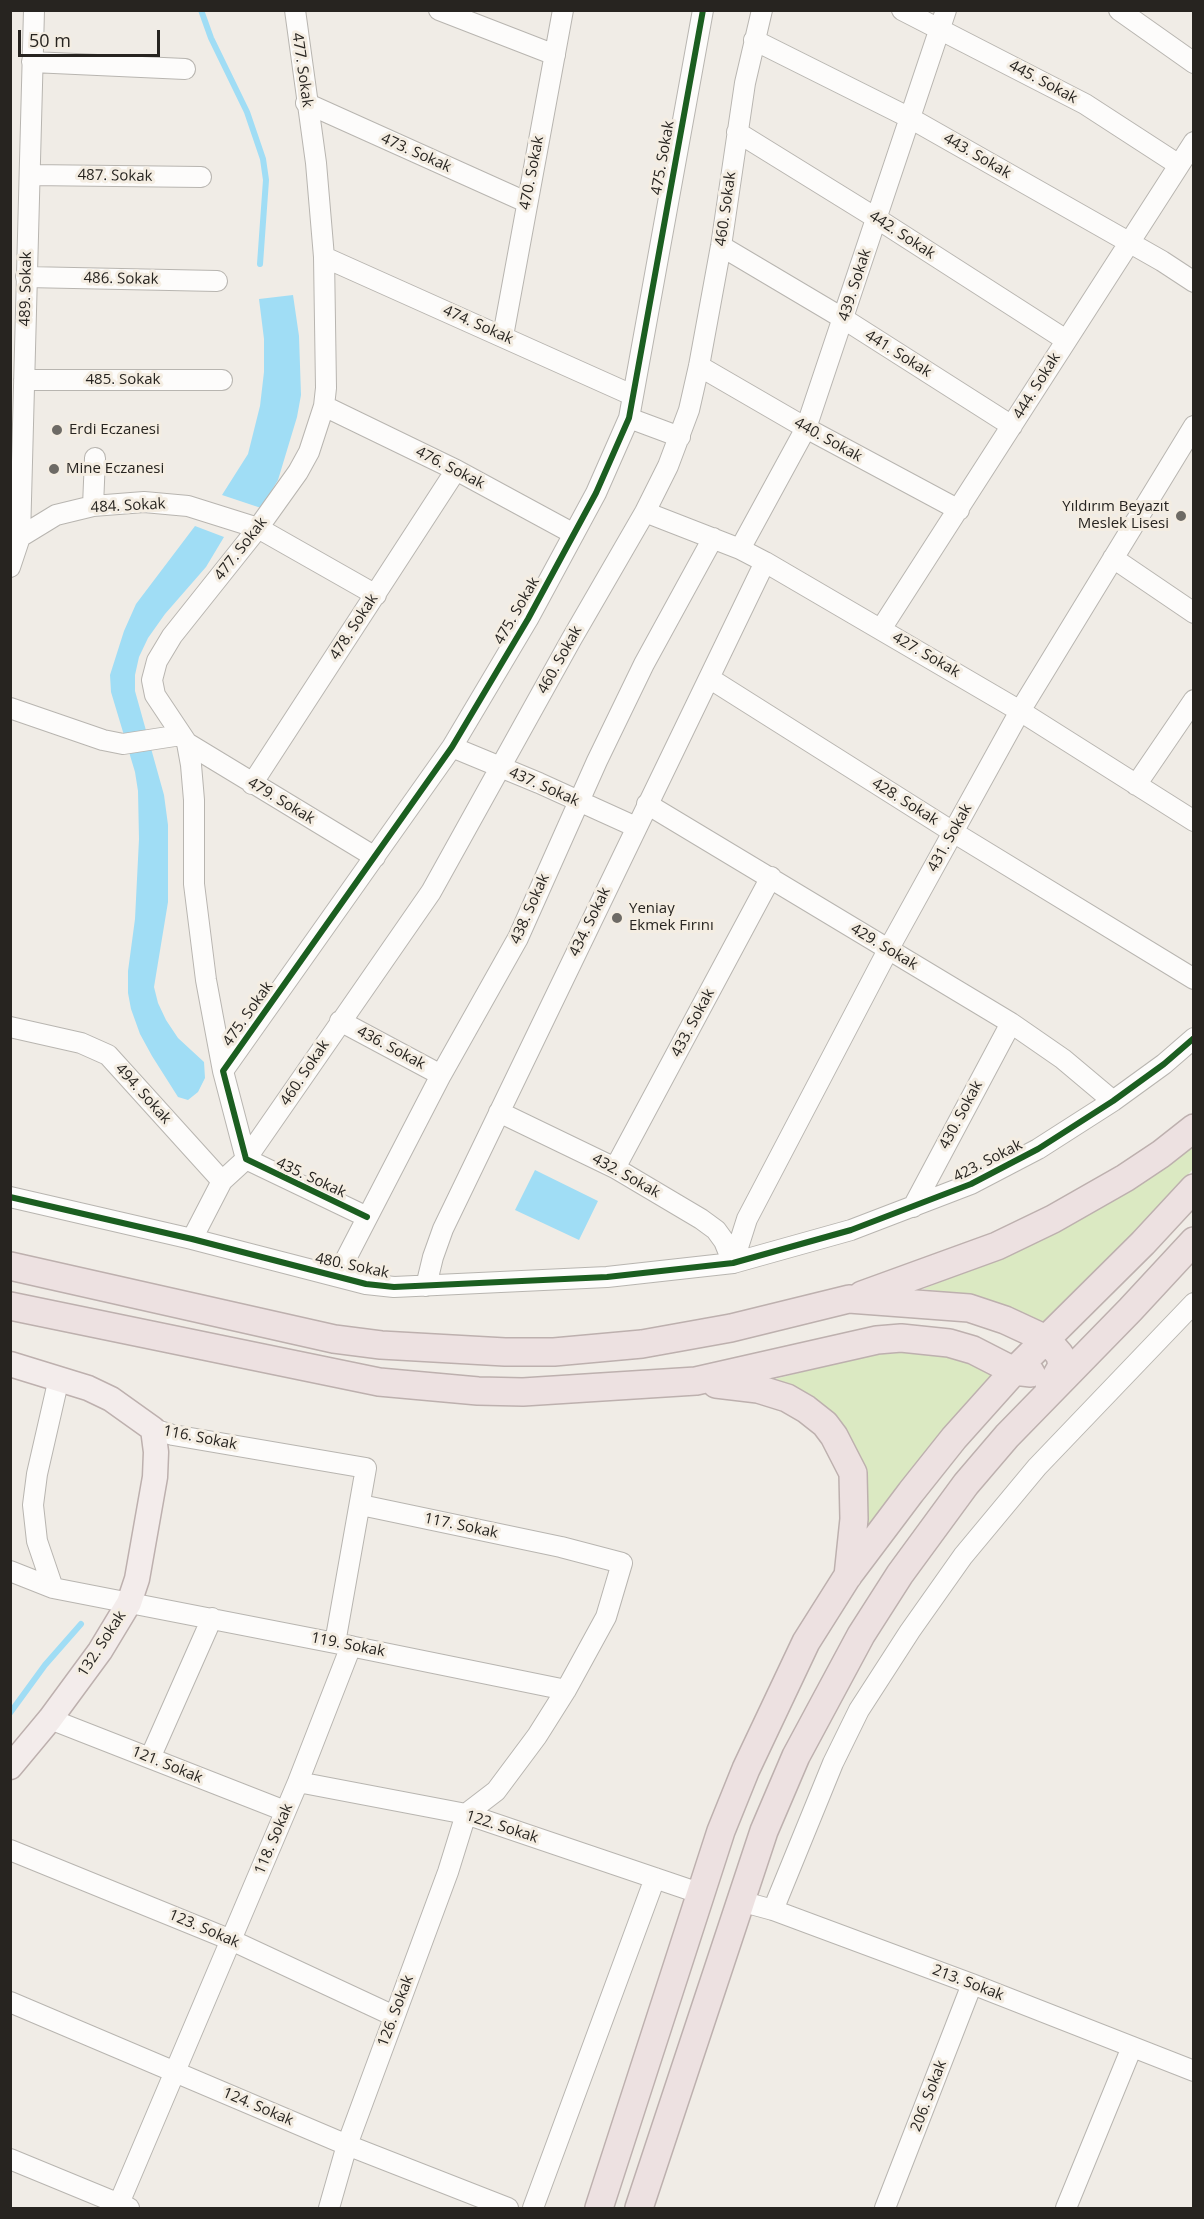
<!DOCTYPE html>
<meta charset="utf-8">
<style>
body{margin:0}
#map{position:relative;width:1204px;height:2219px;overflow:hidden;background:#f0ece6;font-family:"Open Sans",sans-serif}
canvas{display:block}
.frame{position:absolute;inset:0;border:12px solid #272420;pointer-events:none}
.scale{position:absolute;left:18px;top:30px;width:142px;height:27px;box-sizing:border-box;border:3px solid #272420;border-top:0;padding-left:8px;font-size:18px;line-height:21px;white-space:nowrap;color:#272420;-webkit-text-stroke:4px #f4ede2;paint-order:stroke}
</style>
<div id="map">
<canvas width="1204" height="2219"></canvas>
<div class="frame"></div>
<div class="scale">50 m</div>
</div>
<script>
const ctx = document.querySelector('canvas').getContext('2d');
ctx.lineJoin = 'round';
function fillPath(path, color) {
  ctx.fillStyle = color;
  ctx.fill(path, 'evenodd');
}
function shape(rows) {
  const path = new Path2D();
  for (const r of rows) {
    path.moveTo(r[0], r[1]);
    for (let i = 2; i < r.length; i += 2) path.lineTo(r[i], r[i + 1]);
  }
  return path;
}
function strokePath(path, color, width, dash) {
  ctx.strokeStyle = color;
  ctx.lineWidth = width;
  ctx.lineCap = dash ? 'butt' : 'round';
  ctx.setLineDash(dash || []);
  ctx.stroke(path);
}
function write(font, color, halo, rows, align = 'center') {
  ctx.font = font + ' "Open Sans",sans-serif';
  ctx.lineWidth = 6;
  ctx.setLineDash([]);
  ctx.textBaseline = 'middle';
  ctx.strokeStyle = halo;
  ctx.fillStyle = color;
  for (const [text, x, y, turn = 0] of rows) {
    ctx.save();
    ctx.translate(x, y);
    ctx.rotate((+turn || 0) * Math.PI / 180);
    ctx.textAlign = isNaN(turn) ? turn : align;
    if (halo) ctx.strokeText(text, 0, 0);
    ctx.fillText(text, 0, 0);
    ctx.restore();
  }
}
fillPath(shape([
 [1193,1144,1193,1169,1134,1234,1044,1323,989,1300,969,1295,923,1289,1036,1243,1062,1230,1131,1189],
 [911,1352,935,1354,967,1362,993,1373,866,1531,867,1503,865,1484,829,1411,815,1398,775,1379,869,1355]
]), '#dbe9c2');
fillPath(shape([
 [293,295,299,336,301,395,297,417,278,480,261,508,222,495,248,454,260,406,264,372,264,339,259,299],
 [195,526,224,537,206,567,165,614,148,638,139,657,135,675,135,691,164,795,168,825,168,902,154,987,158,1003,166,1020,178,1038,204,1062,205,1078,198,1092,188,1100,178,1097,152,1056,140,1034,131,1009,128,993,128,971,135,919,139,839,138,791,135,772,111,692,110,675,124,631,136,604],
 [535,1170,598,1201,579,1240,515,1210]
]), '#a0ddf5');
strokePath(shape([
 [201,10,211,38,247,112,263,159,266,180,260,264],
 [10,1713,45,1665,81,1624]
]), '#a0ddf5', 6);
const minor = shape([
 [439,10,555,55],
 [902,10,1085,104,1179,165],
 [1119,10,1194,63],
 [754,40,910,118,1162,261,1194,282],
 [32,62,185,69],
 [306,103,526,202],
 [737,132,876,218,1066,340],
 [30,175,201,177],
 [721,246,844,319,1012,426],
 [324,257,632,395],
 [26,277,217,281],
 [503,336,563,10],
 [699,366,806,428,959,510],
 [24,380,222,380],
 [324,406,456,470,574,534],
 [629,418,680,437],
 [93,506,95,458],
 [645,512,740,549,765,562,1020,711,1194,821],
 [11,534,20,537,56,515,93,506,144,502,188,506,258,528,376,595],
 [740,549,806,428,946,10],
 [1113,558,1194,613],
 [10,567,20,537,34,10],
 [881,629,1194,142],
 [709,678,953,832,1194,979],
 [10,708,103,740,123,744,181,735],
 [187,743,375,857],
 [452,747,539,783,636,827],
 [252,784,456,470],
 [1136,785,1194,700],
 [647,804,1011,1023,1063,1059,1113,1101],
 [340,1021,441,1075],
 [10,1027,81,1043,108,1055,222,1181],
 [223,1071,206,980,194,884,194,800,191,765,187,743,155,695,152,680,157,661,172,636,258,528,298,472,309,452,324,406,326,388,324,257,316,163,295,10],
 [499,1112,615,1168,701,1219,716,1230,724,1241,733,1263],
 [615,1168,771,877],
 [10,1197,192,1239,366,1284,394,1287,607,1277,733,1263,851,1230,971,1184,1038,1149,1113,1101,1164,1064,1194,1038],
 [913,1207,1011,1023],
 [367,1217,246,1159,223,1071,452,747,528,619,596,493,629,418,703,10],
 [192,1239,222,1181,246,1159,431,892,571,640,645,512,668,466,689,410,699,366,721,246,745,83,762,10],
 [733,1263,747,1219,888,950,1020,711,1194,426],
 [337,1276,441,1075,518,938,597,761,644,664,713,538],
 [426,1286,433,1257,443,1229,765,562],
 [10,1571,53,1588,335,1643,566,1690],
 [53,1588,37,1541,33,1505,37,1474,59,1378],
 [50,1719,285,1811],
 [150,1758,212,1618],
 [298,1782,466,1814,699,1893],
 [10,1850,231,1940,394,2016],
 [740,1901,773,1910,972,1984,1194,2071],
 [773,1910,833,1763,859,1710,910,1631,963,1556,1037,1467,1194,1303],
 [10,2002,347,2145,508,2208],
 [10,2159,129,2208],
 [117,2208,298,1782,351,1646,335,1643,366,1468,173,1435,153,1429],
 [329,2208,347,2145,448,1872,466,1814,496,1791,537,1736,566,1690,606,1617,622,1563,561,1547,361,1505],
 [533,2208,655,1878],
 [885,2208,972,1984],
 [1066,2208,1132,2047]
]);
const major = shape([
 [10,1364,88,1388,111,1399,153,1429,156,1452,155,1477,137,1579,129,1603,100,1651,50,1719,10,1767]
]);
const highway = shape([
 [10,1266,334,1339,381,1345,505,1352,554,1352,642,1344,731,1328,849,1299,969,1308,1005,1320,1046,1339,1060,1355,1062,1366,1049,1389],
 [862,1295,997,1246,1053,1219,1125,1178,1161,1154,1194,1128],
 [10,1306,379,1382,478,1391,523,1392,696,1381,877,1340,901,1338,949,1343,973,1350,1014,1371,1031,1373],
 [716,1384,758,1389,787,1398,806,1409,825,1424,834,1436,853,1473,854,1519,848,1576],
 [599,2208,721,1831,746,1769,806,1642,847,1577,911,1492,954,1438,1014,1371,1143,1243,1194,1188],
 [639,2208,764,1831,796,1756,861,1635,900,1574,966,1484,1007,1436,1130,1310,1194,1241]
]);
strokePath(minor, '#b8b5b0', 22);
strokePath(major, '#bdb0ae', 27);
strokePath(highway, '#bdb0ae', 30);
strokePath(minor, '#fdfcfb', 20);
strokePath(major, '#f3eceb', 24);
strokePath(highway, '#ede1e1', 27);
strokePath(shape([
 [10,1197,192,1239,366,1284,394,1287,607,1277,733,1263,851,1230,971,1184,1038,1149,1113,1101,1164,1064,1194,1038],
 [367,1217,246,1159,223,1071,452,747,528,619,596,493,629,418,703,10]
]), '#1b5e20', 6);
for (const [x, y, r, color] of [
 [57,430,6,"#6d6a65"],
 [54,469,6,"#6d6a65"],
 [1181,516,6,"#6d6a65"],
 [617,918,6,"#6d6a65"]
]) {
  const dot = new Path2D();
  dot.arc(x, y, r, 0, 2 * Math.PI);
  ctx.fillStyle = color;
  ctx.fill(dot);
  strokePath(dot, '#f4ede2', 2);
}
write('15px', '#272420', '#f4ede2', [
 ["477. Sokak",302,70,82],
 ["445. Sokak",1043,82,28],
 ["473. Sokak",416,153,24],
 ["443. Sokak",977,156,30],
 ["475. Sokak",663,158,-80],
 ["470. Sokak",532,173,-79],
 ["487. Sokak",115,176,1],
 ["460. Sokak",726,209,-82],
 ["442. Sokak",902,235,33],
 ["486. Sokak",121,279,1],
 ["439. Sokak",855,285,-72],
 ["489. Sokak",26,289,-89],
 ["474. Sokak",478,325,24],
 ["441. Sokak",898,354,32],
 ["485. Sokak",123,380],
 ["444. Sokak",1037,386,-58],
 ["440. Sokak",828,440,29],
 ["476. Sokak",450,468,27],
 ["484. Sokak",128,506,-3],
 ["477. Sokak",241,549,-52],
 ["475. Sokak",517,611,-60],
 ["478. Sokak",354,627,-57],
 ["427. Sokak",926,655,30],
 ["460. Sokak",560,660,-61],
 ["437. Sokak",544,787,24],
 ["479. Sokak",281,801,31],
 ["428. Sokak",905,802,32],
 ["431. Sokak",950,838,-61],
 ["438. Sokak",530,909,-66],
 ["434. Sokak",590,922,-64],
 ["429. Sokak",884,947,31],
 ["475. Sokak",248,1014,-55],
 ["433. Sokak",693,1023,-62],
 ["436. Sokak",391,1048,28],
 ["460. Sokak",305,1073,-56],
 ["494. Sokak",143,1094,48],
 ["430. Sokak",961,1115,-62],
 ["423. Sokak",988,1161,-27],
 ["432. Sokak",626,1176,29],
 ["435. Sokak",311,1178,25],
 ["480. Sokak",352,1266,12],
 ["116. Sokak",200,1438,11],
 ["117. Sokak",461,1526,12],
 ["132. Sokak",102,1644,-57],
 ["119. Sokak",348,1645,11],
 ["121. Sokak",167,1765,22],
 ["122. Sokak",502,1827,18],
 ["118. Sokak",274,1839,-67],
 ["123. Sokak",204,1929,23],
 ["213. Sokak",968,1983,21],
 ["126. Sokak",396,2011,-69],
 ["206. Sokak",929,2096,-69],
 ["124. Sokak",258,2107,23]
]);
write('15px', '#272420', '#f4ede2', [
 ["Erdi Eczanesi",69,430],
 ["Mine Eczanesi",66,469],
 ["Yıldırım Beyazıt",1169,507,"right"],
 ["Meslek Lisesi",1169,524,"right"],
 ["Yeniay",629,909],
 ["Ekmek Fırını",629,926]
], 'left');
</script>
